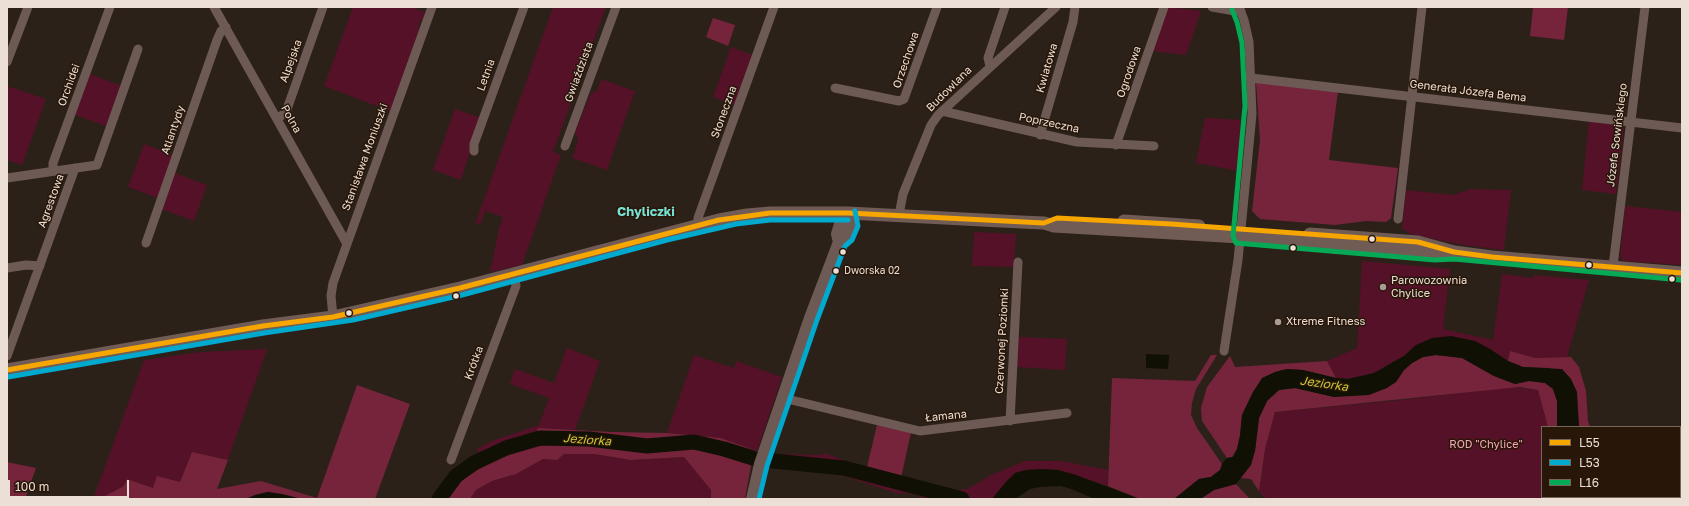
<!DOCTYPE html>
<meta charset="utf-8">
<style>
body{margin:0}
#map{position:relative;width:1689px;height:506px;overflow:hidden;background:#2b2119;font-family:"Golos Text",sans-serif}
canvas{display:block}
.frame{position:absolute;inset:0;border:8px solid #ecdfd6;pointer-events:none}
.legend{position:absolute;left:1541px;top:426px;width:140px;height:72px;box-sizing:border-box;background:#281608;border:1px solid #76665a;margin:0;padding:5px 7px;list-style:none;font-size:12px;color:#ecdfd6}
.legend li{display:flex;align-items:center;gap:8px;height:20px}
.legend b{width:20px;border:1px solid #76665a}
.scale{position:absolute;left:8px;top:480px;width:121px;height:18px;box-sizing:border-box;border:2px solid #ecdfd6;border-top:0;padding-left:5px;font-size:12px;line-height:14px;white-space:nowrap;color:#ecdfd6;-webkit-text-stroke:3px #281608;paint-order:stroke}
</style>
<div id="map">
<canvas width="1689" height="506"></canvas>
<div class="frame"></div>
<ul class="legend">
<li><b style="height:5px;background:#f7a600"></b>L55</li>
<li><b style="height:5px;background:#00a9ce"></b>L53</li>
<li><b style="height:5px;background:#06aa56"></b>L16</li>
</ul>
<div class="scale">100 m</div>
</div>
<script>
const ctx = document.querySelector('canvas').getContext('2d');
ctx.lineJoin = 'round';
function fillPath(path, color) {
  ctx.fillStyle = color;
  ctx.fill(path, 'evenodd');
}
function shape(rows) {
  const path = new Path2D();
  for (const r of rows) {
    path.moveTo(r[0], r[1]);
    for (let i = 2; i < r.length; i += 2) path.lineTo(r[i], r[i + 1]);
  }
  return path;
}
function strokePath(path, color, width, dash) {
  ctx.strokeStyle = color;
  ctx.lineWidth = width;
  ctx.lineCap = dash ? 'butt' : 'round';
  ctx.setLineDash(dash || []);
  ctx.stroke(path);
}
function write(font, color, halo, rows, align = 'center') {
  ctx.font = font + ' "Golos Text",sans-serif';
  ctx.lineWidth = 3;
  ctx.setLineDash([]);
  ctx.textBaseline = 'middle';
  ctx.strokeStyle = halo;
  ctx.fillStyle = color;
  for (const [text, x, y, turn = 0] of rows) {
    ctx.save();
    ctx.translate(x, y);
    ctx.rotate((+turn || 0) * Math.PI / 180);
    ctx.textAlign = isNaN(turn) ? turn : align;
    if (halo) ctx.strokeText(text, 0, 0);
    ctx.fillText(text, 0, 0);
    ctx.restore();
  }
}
fillPath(shape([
 [353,7,410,7,425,12,423,19,420,20,418,27,419,30,390,111,324,86],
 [553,7,606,7,553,152,561,155,522,265,490,272,499,229,503,217,485,211,481,223,475,224],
 [1167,7,1201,11,1186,55,1152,51],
 [731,47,755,56,737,106,713,97],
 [90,74,122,86,106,126,75,115],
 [601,79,635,91,607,170,572,158,578,141,575,132,591,93,597,91],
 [7,86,46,99,22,165,7,160],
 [455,109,481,118,461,180,433,170],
 [1205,118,1245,120,1239,171,1196,163],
 [1589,121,1624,125,1616,194,1582,190],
 [144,144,173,155,157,198,128,187],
 [174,173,207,185,194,221,161,209],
 [1471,189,1511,190,1504,250,1463,245,1410,234,1402,228,1406,190,1453,195],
 [1625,206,1682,212,1682,265,1624,261,1620,257],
 [974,232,1016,234,1014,267,972,266],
 [1362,261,1450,269,1443,329,1493,340,1502,274,1534,278,1534,275,1589,280,1567,357,1535,358,1510,351,1508,361,1490,349,1416,345,1404,356,1374,373,1348,379,1336,378,1327,361,1357,348],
 [1018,337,1067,339,1065,370,1016,367],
 [567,348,600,361,575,430,538,428,536,435,689,440,722,444,756,456,755,462,752,462,752,460,686,447,644,451,561,442,507,452,443,499,436,499,455,473,457,469,480,457,477,449,492,441,539,425,549,398,510,384,515,369,554,383],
 [267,349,228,460,192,452,180,482,153,488,127,479,124,486,99,499,93,499,144,360,201,352],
 [694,355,734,368,736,361,782,377,757,451,721,438,667,433],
 [1513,387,1538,390,1548,427,1542,427,1542,497,1585,497,1588,499,1265,499,1259,491,1265,449,1275,412,1402,400],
 [824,453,878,472,961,493,961,489,967,489,991,475,1025,461,1061,461,1108,470,1108,486,1058,470,1042,469,1026,470,1015,473,1006,482,992,499,925,499,921,498,920,495,904,493,899,494,838,474,797,469,769,467,772,454,822,455],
 [564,454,594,454,631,460,684,457,711,490,711,499,470,499,476,490,492,481,516,474,543,459,557,460]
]), '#551127');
fillPath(shape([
 [1533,7,1568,7,1564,40,1530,36],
 [713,18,735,25,728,46,706,37],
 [1256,82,1338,91,1329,160,1398,168,1391,218,1386,222,1366,221,1335,225,1260,219,1252,211,1260,140],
 [1510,351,1535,358,1571,357,1579,367,1586,391,1588,421,1590,427,1579,427,1578,416,1550,368,1523,367,1508,361],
 [1211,355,1217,355,1196,389,1192,403,1191,415,1197,428,1222,464,1220,470,1211,477,1199,479,1174,499,1140,499,1108,486,1112,378,1195,381],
 [1436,355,1462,358,1494,376,1515,384,1529,381,1545,383,1553,389,1557,401,1557,427,1548,427,1538,390,1520,387,1275,412,1265,449,1259,491,1251,479,1241,478,1245,472,1255,451,1259,418,1267,401,1279,390,1295,388,1334,397,1396,382,1404,370,1412,363,1423,357],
 [1230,356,1235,367,1327,361,1336,378,1303,370,1287,369,1275,372,1253,392,1242,415,1240,435,1237,449,1232,457,1227,458,1202,421,1201,408,1207,387],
 [357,385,410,404,375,499,302,499,268,492,255,495,246,499,99,499,124,486,127,479,153,488,157,476,180,482,192,452,228,460,217,489,261,481,317,498],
 [877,425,911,432,901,478,867,467],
 [538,428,612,432,667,433,721,438,757,451,756,456,722,444,689,440,535,435],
 [561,442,644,451,686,447,733,455,752,460,745,499,711,499,711,490,684,457,631,460,594,454,564,454,557,460,543,459,516,474,492,481,476,490,470,499,443,499,461,480,507,452],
 [7,462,36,468,25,499,7,499],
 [1236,484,1250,499,1201,499,1214,490]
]), '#76243c');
fillPath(shape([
 [1451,336,1475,341,1490,349,1508,361,1523,367,1562,369,1571,379,1577,392,1579,427,1557,427,1557,401,1553,389,1545,383,1529,381,1515,384,1494,376,1462,358,1436,355,1423,357,1412,363,1404,370,1396,382,1387,388,1369,395,1334,397,1295,388,1279,390,1267,401,1259,418,1255,451,1251,465,1236,484,1214,490,1200,499,1174,499,1199,479,1211,477,1220,470,1222,464,1227,458,1233,457,1237,449,1240,436,1242,415,1253,392,1262,378,1275,372,1287,369,1303,370,1336,378,1348,379,1374,373,1404,356,1416,345,1432,338],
 [1146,354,1169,355,1168,369,1146,368],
 [1042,469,1058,470,1076,475,1140,499,1095,499,1071,489,1061,486,1040,487,1030,489,1015,499,992,499,1006,482,1015,473,1026,470],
 [268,492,282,494,302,499,246,499,255,495]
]), '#111005');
strokePath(shape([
 [773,461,844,468,962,499],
 [439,499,456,476,474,463,506,448,540,438,589,439,647,446,694,442,724,449,753,458]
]), '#111005', 15);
strokePath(shape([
 [214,7,347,244],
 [1212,7,1235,11,1241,11],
 [7,62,28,7],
 [990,66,988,58,1005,7],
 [1251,78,1682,128],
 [835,88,899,101,904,99,937,7],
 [942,111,1077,142,1154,146],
 [277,119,286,112,323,7],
 [1040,135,1073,22,1075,7],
 [1116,145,1164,7],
 [565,146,616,7],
 [474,151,474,144,524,7],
 [53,171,53,163,110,7],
 [7,178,97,165,138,49],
 [899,215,903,194,931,125,938,115,1056,7],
 [1398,219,1422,7],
 [698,225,698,218,774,7],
 [146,243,217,40,221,31,226,27],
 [1613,266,1645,7],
 [7,268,26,265,40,266],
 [333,317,331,296,333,283,432,7],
 [1224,351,1238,260,1252,114,1249,42,1244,20,1239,7],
 [7,356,75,168],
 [783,398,920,431,1067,413],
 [1010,421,1018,262],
 [451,460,516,286,514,274]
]), '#6d5a55', 9);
strokePath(shape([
 [839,242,837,234,841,221,848,213],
 [752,499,760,464,810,318,839,242,846,236,851,223,848,213]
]), '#6d5a55', 12);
strokePath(shape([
 [1124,221,1199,226],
 [1310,234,1418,242,1454,252,1492,257,1682,273],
 [7,370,263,326,333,317,460,288,719,220,747,215,770,213,848,213,1021,222,1044,223,1054,226,1240,237,1436,253,1454,252]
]), '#715c55', 13);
strokePath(shape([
 [7,370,263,326,333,317,460,288,719,220,770,213,848,213,1044,223,1057,218,1171,224,1418,242,1454,252,1492,257,1682,273]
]), '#f7a600', 5);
strokePath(shape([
 [8,377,264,333,353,320,462,295,667,240,736,224,770,220,848,220],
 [759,499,767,466,817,320,845,246,852,240,858,226,855,211]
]), '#00a9ce', 5);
strokePath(shape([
 [1232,10,1237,22,1242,43,1245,106,1233,236,1236,243,1435,260,1454,259,1681,280]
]), '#06aa56', 5);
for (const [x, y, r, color] of [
 [1372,239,3.5,"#ecdfd6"],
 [1293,248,3.5,"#ecdfd6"],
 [843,252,3.5,"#ecdfd6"],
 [1589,265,3.5,"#ecdfd6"],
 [836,271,3.5,"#ecdfd6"],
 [1672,279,3.5,"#ecdfd6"],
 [1383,287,4,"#a89c94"],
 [456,296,3.5,"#ecdfd6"],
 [349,313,3.5,"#ecdfd6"],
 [1278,322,4,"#a89c94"]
]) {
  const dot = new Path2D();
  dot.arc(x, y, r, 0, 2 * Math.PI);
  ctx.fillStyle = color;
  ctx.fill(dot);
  strokePath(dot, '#281608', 1.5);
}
write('10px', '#ecdfd6', '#281608', [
 ["Dworska 02",844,271]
], 'left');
write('11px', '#ecdfd6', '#281608', [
 ["Orzechowa",906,60,-71],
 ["Alpejska",291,61,-70],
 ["Kwiatowa",1047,68,-74],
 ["Gwiaździsta",579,72,-70],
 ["Ogrodowa",1129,72,-71],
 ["Letnia",486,75,-70],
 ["Orchidei",69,85,-70],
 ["Budowlana",949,89,-45],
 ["Generała Józefa Bema",1468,91,7],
 ["Słoneczna",724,112,-70],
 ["Polna",291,119,61],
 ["Poprzeczna",1049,123,12],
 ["Atlantydy",173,130,-71],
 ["Józefa Sowińskiego",1617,135,-83],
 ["Stanisława Moniuszki",365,157,-70],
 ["Agrestowa",51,201,-70],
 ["Czerwonej Poziomki",1002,341,-87],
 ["Krótka",474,363,-70],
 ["Łamana",946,416,-6]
]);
write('11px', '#ecdfd6', '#281608', [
 ["Parowozownia",1391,281],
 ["Chylice",1391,294],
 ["Xtreme Fitness",1286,322]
], 'left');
write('11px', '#f6a7b8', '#281608', [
 ["ROD \"Chylice\"",1486,445]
]);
write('italic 12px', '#cac938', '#281608', [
 ["Jeziorka",1324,384,8],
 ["Jeziorka",587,440,4]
]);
write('bold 13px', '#78e2d7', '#281608', [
 ["Chyliczki",646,212]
]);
</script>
